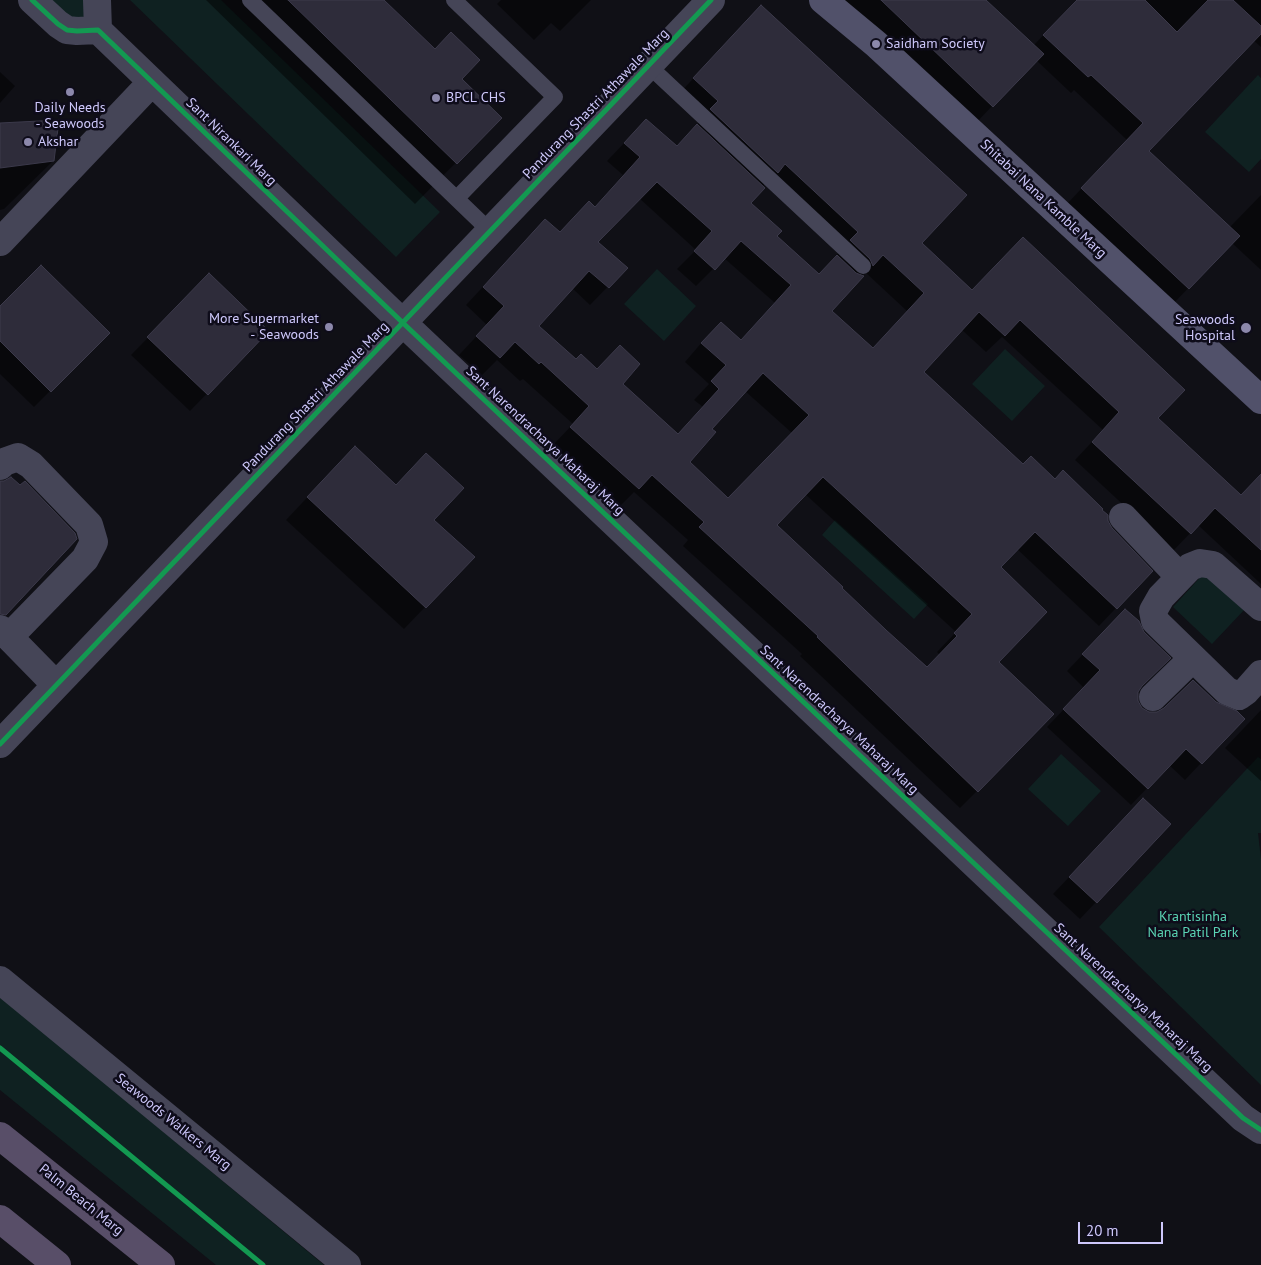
<!DOCTYPE html>
<style>
body{margin:0}
#map{position:relative;width:1261px;height:1265px;overflow:hidden;background:#101016;font-family:"PT Sans",sans-serif}
canvas{display:block}
.scale{position:absolute;left:1078px;top:1222px;width:85px;height:22px;box-sizing:border-box;border:2px solid #cec8fb;border-top:0;padding-left:6px;font-size:15px;line-height:18px;white-space:nowrap;color:#cec8fb;-webkit-text-stroke:4px #0e0c1a;paint-order:stroke}
</style>
<div id="map">
<canvas width="1261" height="1265"></canvas>
<div class="scale">20 m</div>
</div>
<script>
const ctx = document.querySelector('canvas').getContext('2d');
ctx.lineJoin = 'round';
function fillPath(path, color) {
  ctx.fillStyle = color;
  ctx.fill(path, 'evenodd');
}
function shape(rows) {
  const path = new Path2D();
  for (const r of rows) {
    path.moveTo(r[0], r[1]);
    for (let i = 2; i < r.length; i += 2) path.lineTo(r[i], r[i + 1]);
  }
  return path;
}
function strokePath(path, color, width, dash) {
  ctx.strokeStyle = color;
  ctx.lineWidth = width;
  ctx.lineCap = dash ? 'butt' : 'round';
  ctx.setLineDash(dash || []);
  ctx.stroke(path);
}
function write(font, color, halo, rows, align = 'center') {
  ctx.font = font + ' "PT Sans",sans-serif';
  ctx.lineWidth = 5;
  ctx.setLineDash([]);
  ctx.textBaseline = 'middle';
  ctx.strokeStyle = halo;
  ctx.fillStyle = color;
  for (const [text, x, y, turn = 0] of rows) {
    ctx.save();
    ctx.translate(x, y);
    ctx.rotate((+turn || 0) * Math.PI / 180);
    ctx.textAlign = isNaN(turn) ? turn : align;
    if (halo) ctx.strokeText(text, 0, 0);
    ctx.fillText(text, 0, 0);
    ctx.restore();
  }
}
fillPath(shape([
 [44,0,89,0,91,9,77,24],
 [130,0,221,0,440,212,396,257],
 [1258,75,1261,78,1261,159,1249,172,1205,132],
 [657,269,696,306,664,341,624,304],
 [1005,349,1045,386,1012,421,972,384],
 [835,520,928,604,914,619,822,535],
 [1205,572,1245,609,1212,644,1173,607],
 [1061,754,1101,791,1068,826,1028,789],
 [1258,757,1261,759,1261,833,1258,833,1261,859,1261,1085,1099,927],
 [0,996,225,1183,324,1265,216,1265,0,1090]
]), '#0f2121');
fillPath(shape([
 [206,0,383,0,500,118,415,204],
 [501,0,591,0,560,31,551,23,534,40,497,4],
 [845,0,985,0,1033,46,1077,0,1261,0,1261,47,1253,40,1147,151,1229,228,1261,195,1261,270,1232,243,1172,305,1066,205,1127,140,1074,90,1071,93,1036,60,976,123],
 [744,24,920,243,971,291,1023,239,1157,418,1240,497,1261,475,1261,584,1198,525,1173,551,1075,460,1103,430,1002,337,986,352,961,329,923,372,1116,608,1099,626,1017,549,999,568,997,662,977,791,960,808,800,656,802,654,683,546,688,540,634,492,620,506,553,445,573,424,523,379,520,381,497,360,482,375,459,355,487,325,466,305,545,220,560,233,594,208,623,175,607,161,646,120,676,147,694,128,701,120,676,97],
 [767,181,841,250,818,275,776,236,749,203],
 [639,198,696,250,677,269,696,286,724,258,775,303,740,341,703,341,685,362,709,384,694,400,703,407,677,435,621,384,597,370,576,361,537,326,572,288,590,305,626,268,596,242],
 [865,272,908,312,872,349,831,311],
 [745,391,792,433,728,499,688,462,710,429],
 [805,494,956,632,937,652,940,655,926,669,775,525],
 [0,72,15,86,0,103],
 [0,124,53,161,4,209,0,210],
 [193,292,268,331,190,411,131,355],
 [0,307,108,333,34,407,0,374],
 [333,470,433,520,473,557,404,629,286,520],
 [1109,627,1140,686,1137,692,1137,702,1141,709,1149,713,1158,713,1165,709,1201,763,1185,780,1169,765,1131,805,1047,727,1084,688,1067,671],
 [1261,710,1261,781,1225,748],
 [1127,816,1096,902,1080,919,1053,894]
]), '#0007');
const building = shape([
 [288,0,384,0,435,49,451,32,480,60,462,79,502,118,457,164,288,0],
 [881,0,986,0,1044,54,993,107,881,0],
 [1077,0,1145,0,1177,32,1208,0,1233,0,1261,26,1261,34,1149,151,1240,236,1189,289,1081,188,1143,123,1091,75,1088,77,1043,35,1077,0],
 [761,5,967,195,922,243,972,290,1023,237,1185,390,1158,418,1241,495,1261,474,1261,550,1215,508,1191,534,1092,442,1119,412,1020,320,1005,336,979,312,924,372,1023,464,1031,456,1055,479,1063,470,1103,509,1102,510,1108,515,1108,521,1112,528,1153,571,1117,609,1035,532,1001,567,1047,612,999,662,1054,714,978,792,817,637,818,636,699,527,704,522,652,475,639,489,570,427,589,406,541,362,539,364,515,342,500,358,476,336,504,306,483,287,545,219,560,232,589,201,595,207,640,157,624,143,646,119,677,146,697,124,765,188,751,203,782,231,777,236,819,274,837,255,856,273,864,276,832,311,873,348,924,293,883,255,873,266,870,259,850,240,858,232,785,164,778,173,710,109,718,101,693,78,761,5],
 [657,182,712,231,694,251,715,270,741,241,791,285,741,340,721,322,701,343,726,365,711,381,719,389,678,434,623,384,640,364,620,345,597,369,581,354,576,359,539,326,589,271,609,288,628,268,598,242,657,182],
 [763,373,809,415,728,498,690,462,716,432,712,429,763,373],
 [823,477,972,614,954,633,957,636,927,667,886,630,842,588,843,587,777,525,823,477],
 [59,120,54,161,0,168,0,123,59,120],
 [41,265,110,333,51,392,0,341,0,306,41,265],
 [209,273,269,331,208,395,147,337,209,273],
 [355,446,396,485,426,453,464,488,434,520,475,557,426,608,307,497,355,446],
 [11,477,20,485,25,481,75,533,77,539,6,615,0,614,0,481,4,481,11,477],
 [1125,609,1139,621,1144,632,1171,658,1142,686,1138,692,1138,701,1142,708,1149,712,1157,712,1164,708,1193,680,1216,702,1237,711,1245,719,1202,764,1186,749,1148,789,1063,709,1100,670,1082,654,1125,609],
 [1143,798,1171,824,1097,903,1069,877,1143,798]
]);
fillPath(building, '#2e2c3a');
strokePath(building, '#3c3a4b', 1);
strokePath(shape([
 [250,0,491,232],
 [454,0,555,97,457,198],
 [649,66,863,266]
]), '#454557', 16);
strokePath(shape([
 [32,0,58,24,67,30,77,31,98,30,403,323,1243,1118,1261,1130],
 [97,0,98,30],
 [0,242,152,82],
 [0,466,4,462,18,457,31,465,89,525,94,542,85,559,9,637,0,629],
 [1123,517,1180,577],
 [1261,607,1213,565,1200,563,1190,567,1161,597,1153,611,1155,621,1227,691,1239,696,1246,691,1261,674],
 [9,637,56,685],
 [1153,697,1193,658],
 [0,744,711,0],
 [0,980,347,1265]
]), '#454557', 28);
strokePath(shape([
 [823,0,876,44,1261,400]
]), '#51516a', 28);
strokePath(shape([
 [0,1136,161,1265],
 [0,1219,57,1265]
]), '#584e68', 28);
strokePath(shape([
 [32,0,58,24,67,30,77,31,98,30,403,323,1243,1118,1261,1130],
 [0,744,711,0],
 [0,1048,263,1265]
]), '#139951', 5);
for (const [x, y, r, color] of [
 [876,44,5,"#8c88ab"],
 [70,92,5,"#8c88ab"],
 [436,98,5,"#8c88ab"],
 [28,142,5,"#8c88ab"],
 [329,327,5,"#8c88ab"],
 [1246,328,6,"#8c88ab"]
]) {
  const dot = new Path2D();
  dot.arc(x, y, r, 0, 2 * Math.PI);
  ctx.fillStyle = color;
  ctx.fill(dot);
  strokePath(dot, '#0e0c1a', 2);
}
write('14px', '#cec8fb', '#0e0c1a', [
 ["Saidham Society",886,44],
 ["BPCL CHS",446,98],
 ["Daily Needs",70,108,"center"],
 ["- Seawoods",70,124,"center"],
 ["Akshar",38,142],
 ["More Supermarket",319,319,"right"],
 ["- Seawoods",319,335,"right"],
 ["Seawoods",1235,320,"right"],
 ["Hospital",1235,336,"right"]
], 'left');
write('14px', '#cec8fb', '#0e0c1a', [
 ["Pandurang Shastri Athawale Marg",596,104,-46],
 ["Sant Nirankari Marg",231,142,44],
 ["Shitabai Nana Kamble Marg",1043,199,43],
 ["Pandurang Shastri Athawale Marg",316,397,-46],
 ["Sant Narendracharya Maharaj Marg",545,441,43],
 ["Sant Narendracharya Maharaj Marg",839,720,43],
 ["Sant Narendracharya Maharaj Marg",1133,998,43],
 ["Seawoods Walkers Marg",173,1122,39],
 ["Palm Beach Marg",81,1200,39]
]);
write('14px', '#5bd5b5', '#0e0c1a', [
 ["Krantisinha",1193,917],
 ["Nana Patil Park",1193,933]
]);
</script>
